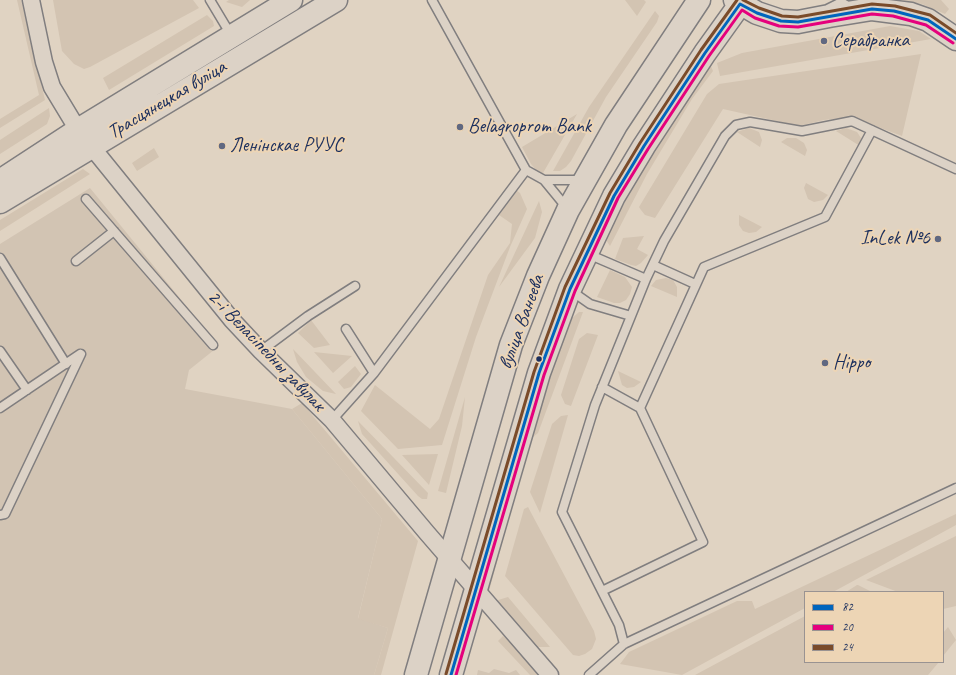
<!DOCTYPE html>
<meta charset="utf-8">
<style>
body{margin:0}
#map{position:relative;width:956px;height:675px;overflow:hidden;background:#e0d3c2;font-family:Caveat,sans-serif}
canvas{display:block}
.legend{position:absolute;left:804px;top:591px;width:140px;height:72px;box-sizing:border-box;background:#edd5b5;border:1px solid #999392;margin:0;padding:5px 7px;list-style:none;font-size:12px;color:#1b2f5e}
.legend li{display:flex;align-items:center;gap:8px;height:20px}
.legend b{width:20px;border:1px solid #999392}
</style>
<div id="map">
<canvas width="956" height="675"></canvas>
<ul class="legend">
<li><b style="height:5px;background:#0065bd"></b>82</li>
<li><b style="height:5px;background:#e5007d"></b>20</li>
<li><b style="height:5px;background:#7a4b2a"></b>24</li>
</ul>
</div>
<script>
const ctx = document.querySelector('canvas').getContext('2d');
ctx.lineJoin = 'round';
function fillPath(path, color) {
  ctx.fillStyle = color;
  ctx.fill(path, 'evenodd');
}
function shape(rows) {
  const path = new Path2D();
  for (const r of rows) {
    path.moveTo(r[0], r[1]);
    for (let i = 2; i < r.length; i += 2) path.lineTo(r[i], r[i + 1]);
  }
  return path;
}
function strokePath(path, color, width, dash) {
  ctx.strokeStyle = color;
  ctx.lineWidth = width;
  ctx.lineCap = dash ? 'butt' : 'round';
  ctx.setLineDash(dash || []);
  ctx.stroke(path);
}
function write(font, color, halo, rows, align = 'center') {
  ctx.font = font + ' Caveat,sans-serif';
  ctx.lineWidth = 4;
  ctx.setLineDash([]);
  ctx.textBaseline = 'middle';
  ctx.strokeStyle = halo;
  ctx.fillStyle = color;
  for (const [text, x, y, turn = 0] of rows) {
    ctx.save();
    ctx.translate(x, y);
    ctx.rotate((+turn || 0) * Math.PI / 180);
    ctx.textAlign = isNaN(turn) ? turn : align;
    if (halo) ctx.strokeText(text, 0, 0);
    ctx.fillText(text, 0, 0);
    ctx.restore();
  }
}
fillPath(shape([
 [90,188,219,346,189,370,185,389,292,409,382,519,358,618,388,628,374,675,0,675,0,244],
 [494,669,509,673,516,670,520,675,477,675,478,670,489,673]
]), '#d2c4b3');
fillPath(shape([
 [17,0,21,0,45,100,0,128,0,119,39,95],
 [53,0,193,0,199,8,90,67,84,69,74,64,62,51],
 [229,0,250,0,242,7,226,2],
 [625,0,644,0,646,2,637,16],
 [899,0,941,0,949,9,945,14,922,4],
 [655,11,659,16,657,22,606,97,571,161,566,167,560,171,553,171,589,107],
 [207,15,213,21,214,26,109,90,103,78],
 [890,26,919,31,931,39,720,76,717,63,742,53],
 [921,54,902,136,851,117,824,120,799,126,723,109,655,218,645,215,641,210,639,207,707,94,719,84],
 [710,64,713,71,692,99,647,174,610,246,606,240,606,236,631,185],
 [49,108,50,116,47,124,0,154,0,140],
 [577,114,543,173,538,172,531,164,522,147],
 [749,128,759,132,762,140,760,147,737,132],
 [846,128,857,132,861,138,860,146,836,131],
 [787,138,796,138,804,143,807,150,805,156,781,142],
 [154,148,159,157,137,171,132,163],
 [83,169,90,174,0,231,0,220],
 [806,183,828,195,823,200,814,202,808,199,804,188],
 [516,190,520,193,527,209,510,247,476,337,442,445,398,449,361,411,375,385,430,429,439,419,488,275,510,243,512,224,499,215],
 [539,201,542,212,535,238,499,287],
 [739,215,762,227,756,232,749,233,743,231,739,225],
 [644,236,637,249,648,255,641,263,636,266,631,265,615,259,623,238],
 [610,270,625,277,632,287,630,294,626,300,620,303,614,303,597,297],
 [666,278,673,280,677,287,677,297,651,286,656,280],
 [579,312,583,312,538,433,532,438,529,437,562,338,571,319],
 [311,320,330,345,314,348,298,333],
 [587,333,598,335,571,406,565,404,561,395,579,339],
 [293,349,336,394,323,391,306,377,297,362],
 [314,352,352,356,333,373],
 [355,366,361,374,351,387,344,389,338,382],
 [618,371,641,382,634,387,627,388,622,385],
 [465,397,462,426,446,493,438,491],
 [302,403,418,541,381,675,374,675,388,628,358,619,382,519,292,409],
 [568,415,540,513,530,492,552,424,561,416],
 [358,421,428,493,427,499,422,499,418,496,362,434],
 [438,454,429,485,402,455],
 [528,507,594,631,596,639,592,649,585,654,579,656,573,655,505,576,524,509],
 [956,514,956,525,833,592,805,592,805,608,682,675,620,664,629,652,737,601,752,601,755,609],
 [505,518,509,518,488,595,485,590],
 [956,536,956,606,943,609,943,592,898,592,866,580],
 [857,585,858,585,872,592,846,592],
 [508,597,550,647,536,647,495,601],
 [805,616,805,662,939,662,928,675,695,675],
 [948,627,956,640,943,656,943,633],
 [503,636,509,640,538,675,530,675,498,641]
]), '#d3c4b2');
const lane = shape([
 [210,0,231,35],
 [432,0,526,170,544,180,567,208],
 [544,180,583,180],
 [86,199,213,345],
 [588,254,646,279],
 [0,258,66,364],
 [76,261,114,231],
 [653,265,695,284],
 [570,290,590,304,631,316],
 [346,329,374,373],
 [0,351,27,390],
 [261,351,308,316,355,286],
 [602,387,640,408,703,542,602,591],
 [0,408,80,354],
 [640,408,704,267,825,217,872,130],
 [332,420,374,373,526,170],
 [0,515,5,514,81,354],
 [624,644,619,625,562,512,595,405,646,279,664,241,725,136,736,125,750,122,802,131,852,121,956,169],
 [589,675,624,644,956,488]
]);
const street = shape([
 [31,0,44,62,52,87,78,130,232,320,261,351,332,420,427,533,550,675]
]);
const secondary = shape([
 [0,181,78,130,291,0],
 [0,202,336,0]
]);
const primary = shape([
 [735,0,757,13,781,21,798,22,829,16,841,10],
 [829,16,872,9,911,14,928,20,956,39],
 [416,675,511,345,538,276,568,210,616,125,699,0],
 [451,675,539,373,570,289,614,196,644,146,705,53,743,0]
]);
strokePath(lane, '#807e7f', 11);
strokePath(street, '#807e7f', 19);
strokePath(secondary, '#807e7f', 25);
strokePath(primary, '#807e7f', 25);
strokePath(lane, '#dcd2c6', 8);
strokePath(street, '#dcd2c6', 16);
strokePath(secondary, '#dcd2c6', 22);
strokePath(primary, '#dcd2c6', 22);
strokePath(shape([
 [451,675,539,373,570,289,614,196,644,146,705,53,740,4,757,13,781,21,798,22,872,9,894,11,928,20,956,39]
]), '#0065bd', 3);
strokePath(shape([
 [456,675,544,375,575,291,618,198,648,149,709,56,742,10,755,18,779,26,798,27,872,14,893,16,926,25,953,43]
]), '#e5007d', 3);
strokePath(shape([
 [743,0,759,8,782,16,798,17,872,4,895,6,930,15,956,33],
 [446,674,534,372,565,287,610,193,640,143,701,50,737,0]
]), '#7a4b2a', 3);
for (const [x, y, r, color] of [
 [824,41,4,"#606881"],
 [460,127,4,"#606881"],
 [222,146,4,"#606881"],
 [938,239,4,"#606881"],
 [539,359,3.5,"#1b2f5e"],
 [825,363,4,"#606881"]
]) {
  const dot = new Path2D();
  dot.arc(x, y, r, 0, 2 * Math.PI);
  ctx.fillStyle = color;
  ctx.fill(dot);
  strokePath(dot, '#edd5b5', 1.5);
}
write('20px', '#1b2f5e', '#edd5b5', [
 ["Серабранка",832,41],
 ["Belagroprom Bank",468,127],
 ["Ленінскае РУУС",230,146],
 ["InLek №6",930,239,"right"],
 ["Hippo",833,363]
], 'left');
write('20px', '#1b2f5e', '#edd5b5', [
 ["Трасцянецкая вуліца",167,100,-31],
 ["вуліца Ванеева",522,322,-70],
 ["2-і Веласіпедны завулак",266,351,46]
]);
</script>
